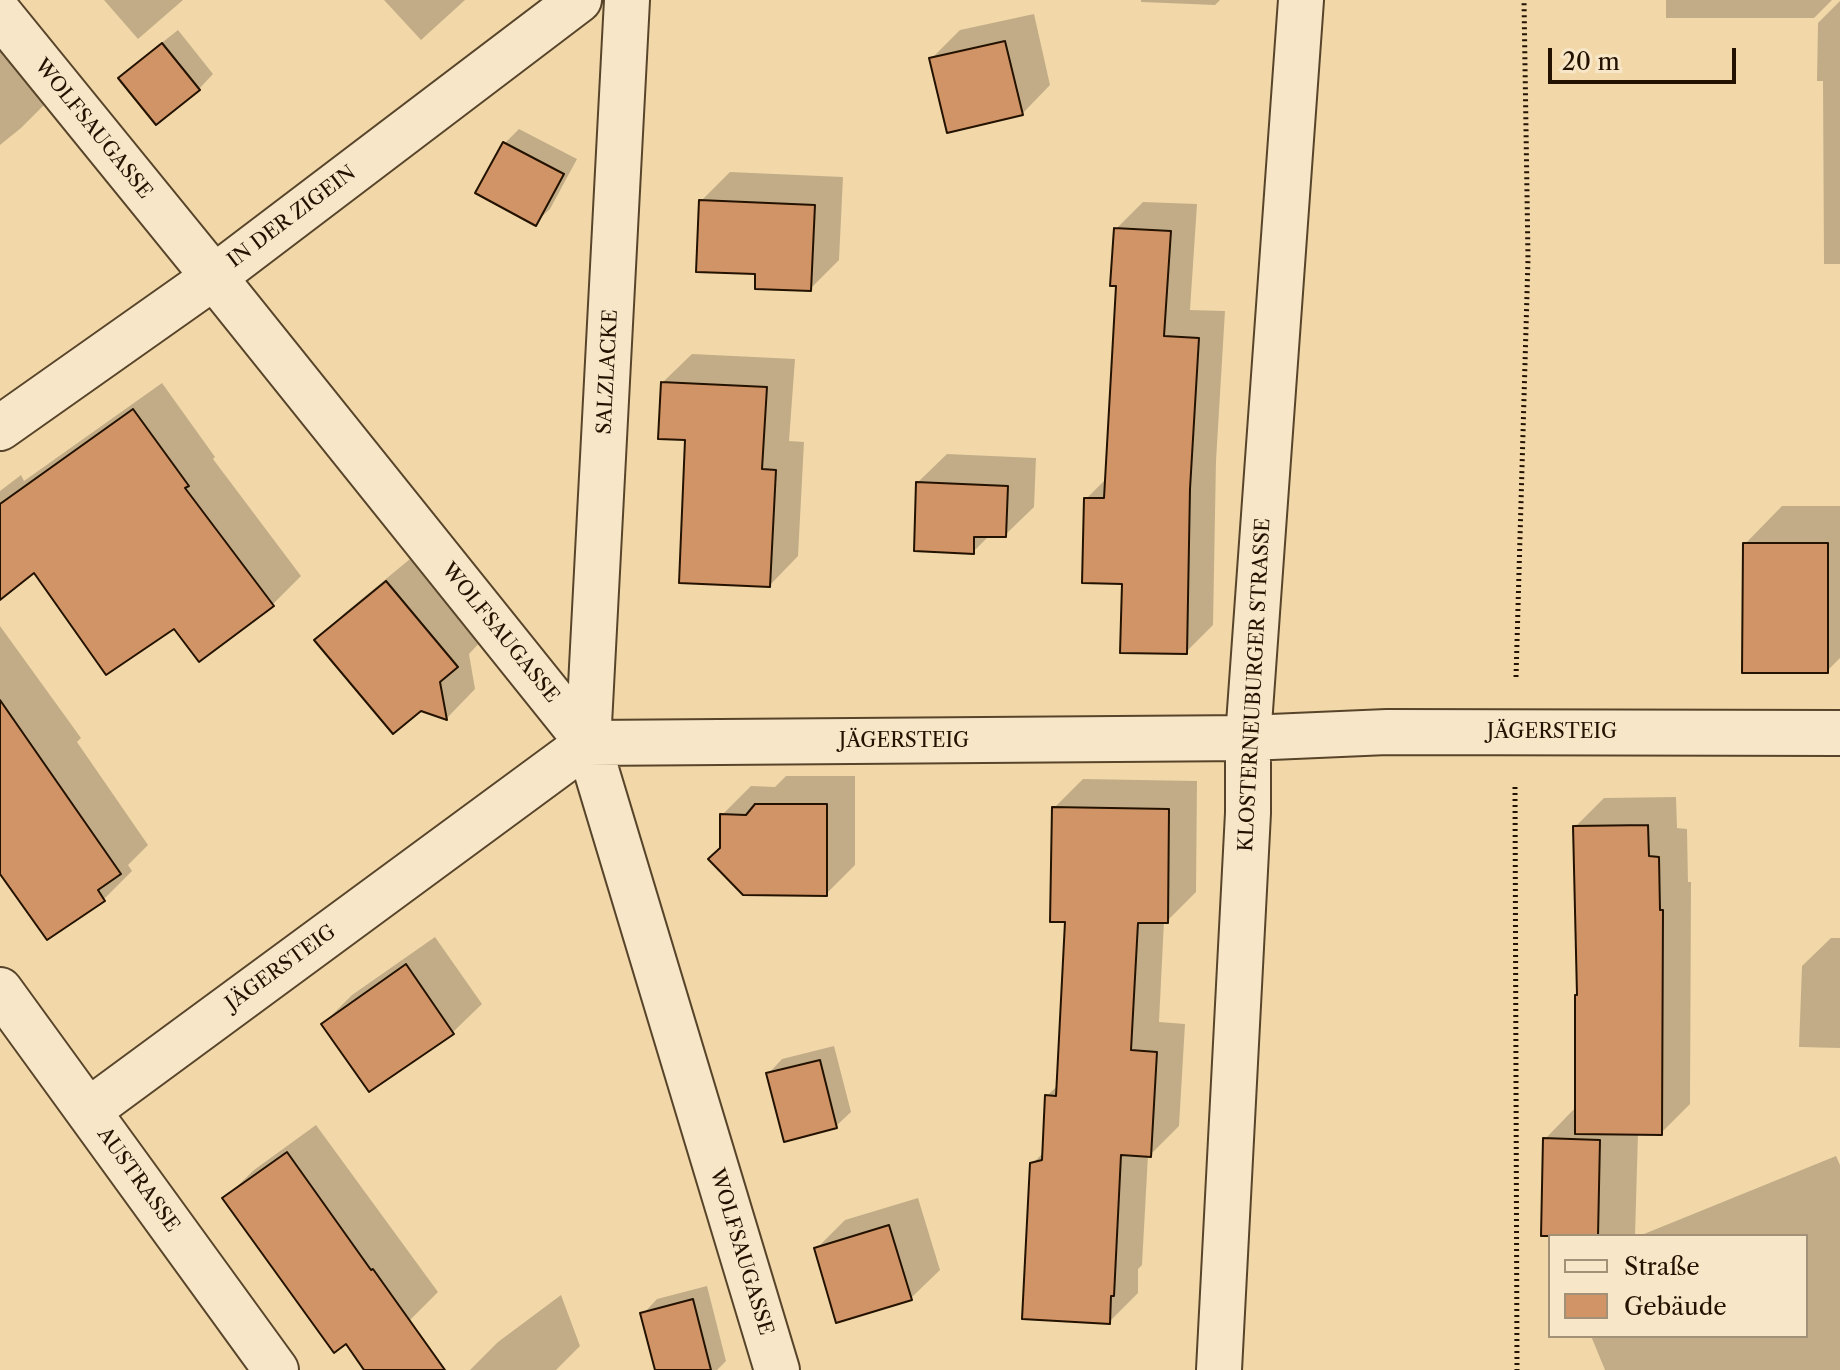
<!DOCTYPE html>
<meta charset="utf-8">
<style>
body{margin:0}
#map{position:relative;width:1840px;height:1370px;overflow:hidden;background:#f2d8a9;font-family:"Libre Caslon Text",serif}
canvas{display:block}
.legend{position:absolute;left:1548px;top:1234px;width:260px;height:104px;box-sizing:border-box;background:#f7e6c7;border:2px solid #a29177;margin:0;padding:10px 14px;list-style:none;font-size:24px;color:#231200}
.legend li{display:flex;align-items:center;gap:16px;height:40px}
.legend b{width:40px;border:2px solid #a29177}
.scale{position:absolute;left:1548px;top:48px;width:188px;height:36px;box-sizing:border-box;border:4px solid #231200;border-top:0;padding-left:10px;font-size:24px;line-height:28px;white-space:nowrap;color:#231200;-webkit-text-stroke:6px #f7e6c7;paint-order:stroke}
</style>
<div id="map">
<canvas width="1840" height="1370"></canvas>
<ul class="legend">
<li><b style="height:10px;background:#f7e6c7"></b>Straße</li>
<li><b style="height:22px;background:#d19467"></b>Gebäude</li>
</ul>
<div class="scale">20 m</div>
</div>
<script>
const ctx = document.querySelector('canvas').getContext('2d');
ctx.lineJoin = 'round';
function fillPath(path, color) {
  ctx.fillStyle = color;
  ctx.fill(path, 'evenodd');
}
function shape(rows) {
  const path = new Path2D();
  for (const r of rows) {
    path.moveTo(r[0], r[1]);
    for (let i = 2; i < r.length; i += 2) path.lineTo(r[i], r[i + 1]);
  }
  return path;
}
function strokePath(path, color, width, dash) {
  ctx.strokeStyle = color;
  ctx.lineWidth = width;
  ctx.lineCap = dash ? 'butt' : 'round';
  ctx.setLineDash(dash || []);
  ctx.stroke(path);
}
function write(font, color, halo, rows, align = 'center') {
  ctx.font = font + ' "Libre Caslon Text",serif';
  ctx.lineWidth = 6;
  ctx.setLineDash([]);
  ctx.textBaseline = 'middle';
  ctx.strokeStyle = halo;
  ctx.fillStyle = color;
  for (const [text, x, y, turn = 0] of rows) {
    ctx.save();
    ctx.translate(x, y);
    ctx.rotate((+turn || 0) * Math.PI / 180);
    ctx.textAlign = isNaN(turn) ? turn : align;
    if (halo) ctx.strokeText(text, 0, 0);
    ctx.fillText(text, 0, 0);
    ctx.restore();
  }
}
fillPath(shape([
 [104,0,183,0,138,39],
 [384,0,465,0,421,40],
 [1141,0,1220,0,1215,5,1141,2],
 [1666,0,1832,0,1814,18,1666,18],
 [1840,1,1840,264,1824,264,1823,81,1817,81,1818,23],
 [1034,14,1050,85,1022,114,931,59,960,30],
 [178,30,213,74,199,89,156,122,121,79,135,64],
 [0,40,49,100,21,128,0,145],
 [519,129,577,159,550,209,535,223,504,144],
 [730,172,843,177,839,260,810,289,758,272,701,201],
 [1143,202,1197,204,1190,310,1225,311,1216,461,1213,625,1186,652,1124,582,1086,499,1107,478,1119,285,1116,229],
 [692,354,795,359,789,441,804,442,798,556,770,585,687,438,663,382],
 [162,383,215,457,213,459,301,576,273,604,199,659,174,626,34,570,0,598,0,491,21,475,24,481],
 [947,454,1036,458,1034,507,1005,535,990,535,973,552,918,482],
 [1782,506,1840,506,1840,658,1827,671,1745,544],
 [416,554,485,637,469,654,475,689,447,718,420,709,317,640,346,612],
 [0,626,81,738,77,742,148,845,128,865,132,871,104,899,0,865],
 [786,776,855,776,855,865,826,894,722,848,722,815,751,786,775,787],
 [1083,779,1197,781,1196,892,1167,921,1164,921,1159,1022,1185,1024,1179,1126,1150,1155,1148,1155,1142,1265,1138,1269,1138,1293,1109,1322,1032,1164,1044,1152,1047,1096,1058,1085,1067,920,1054,808],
 [1676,797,1677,828,1687,829,1688,882,1691,882,1690,1104,1661,1133,1638,1133,1635,1236,1550,1236,1543,1219,1545,1139,1577,1106,1575,827,1604,798],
 [435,937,482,1004,453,1032,369,1089,323,1024,352,995],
 [1831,938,1840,938,1840,1048,1799,1047,1802,966],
 [834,1046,851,1112,836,1126,768,1074,782,1059],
 [316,1125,438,1292,410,1320,225,1198,254,1170],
 [1836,1156,1840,1165,1840,1370,1605,1370,1591,1336,1806,1336,1806,1236,1639,1236],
 [918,1198,940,1270,911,1298,816,1249,845,1220],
 [707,1286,726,1361,717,1370,657,1370,643,1314,657,1299],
 [561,1295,580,1346,556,1370,470,1370,498,1342]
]), '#0003');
const building = shape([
 [1005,41,1023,115,947,133,929,58,1005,41],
 [162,43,200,90,156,125,118,78,162,43],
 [503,142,564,174,536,226,475,193,503,142],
 [699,200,815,205,811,291,755,289,755,274,696,272,699,200],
 [1114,228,1171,231,1164,336,1199,338,1190,489,1187,654,1120,653,1122,584,1082,583,1084,498,1104,498,1116,286,1110,286,1114,228],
 [661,382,767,387,762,469,776,470,770,587,679,583,685,440,658,439,661,382],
 [133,409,189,486,185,488,274,606,199,662,174,629,106,675,34,573,0,600,0,504,133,409],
 [916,482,1008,486,1006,537,974,537,974,554,914,551,916,482],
 [1743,543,1828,543,1828,673,1742,673,1743,543],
 [386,581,458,667,440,682,447,720,421,711,393,734,314,640,386,581],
 [0,700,121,874,98,890,105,901,47,940,0,874,0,700],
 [755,804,827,804,827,896,743,895,708,859,720,848,720,814,746,815,755,804],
 [1052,807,1169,809,1168,923,1138,923,1131,1050,1157,1052,1151,1157,1121,1155,1114,1296,1111,1296,1110,1324,1022,1319,1030,1163,1042,1160,1045,1095,1056,1096,1065,922,1050,922,1052,807],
 [1648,825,1649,856,1659,857,1660,910,1663,910,1662,1135,1575,1134,1575,995,1577,995,1573,826,1648,825],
 [406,964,454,1034,369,1092,321,1024,406,964],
 [820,1060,837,1128,784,1142,766,1073,820,1060],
 [1543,1138,1600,1140,1598,1236,1541,1236,1543,1138],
 [287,1152,371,1270,373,1269,445,1370,364,1370,346,1344,334,1353,222,1198,287,1152],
 [889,1225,912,1300,836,1323,814,1248,889,1225],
 [693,1299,711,1370,655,1370,640,1313,693,1299]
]);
fillPath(building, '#d19467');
strokePath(building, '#231200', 2);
const minor = shape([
 [0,14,214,277,588,743,777,1370],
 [0,428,214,277,579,0],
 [588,743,627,0],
 [0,990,276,1370],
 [88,1111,588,743,1248,738,1387,732,1840,733],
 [1219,1370,1248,813,1248,738,1301,0]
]);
strokePath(minor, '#57442a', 48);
strokePath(shape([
 [1516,677,1528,259,1524,0],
 [1515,787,1517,1370]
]), '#231200', 5, [2, 4]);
strokePath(minor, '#f7e6c7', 44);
write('20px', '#231200', '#f7e6c7', [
 ["WOLFSAUGASSE",93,129,51],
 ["IN DER ZIGEIN",292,217,-37],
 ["SALZLACKE",608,372,-87],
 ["WOLFSAUGASSE",500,633,51],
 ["KLOSTERNEUBURGER STRASSE",1255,685,-87],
 ["JÄGERSTEIG",1552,732],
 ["JÄGERSTEIG",904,741],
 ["JÄGERSTEIG",281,968,-36],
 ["AUSTRASSE",138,1180,54],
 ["WOLFSAUGASSE",741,1252,73]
]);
</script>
